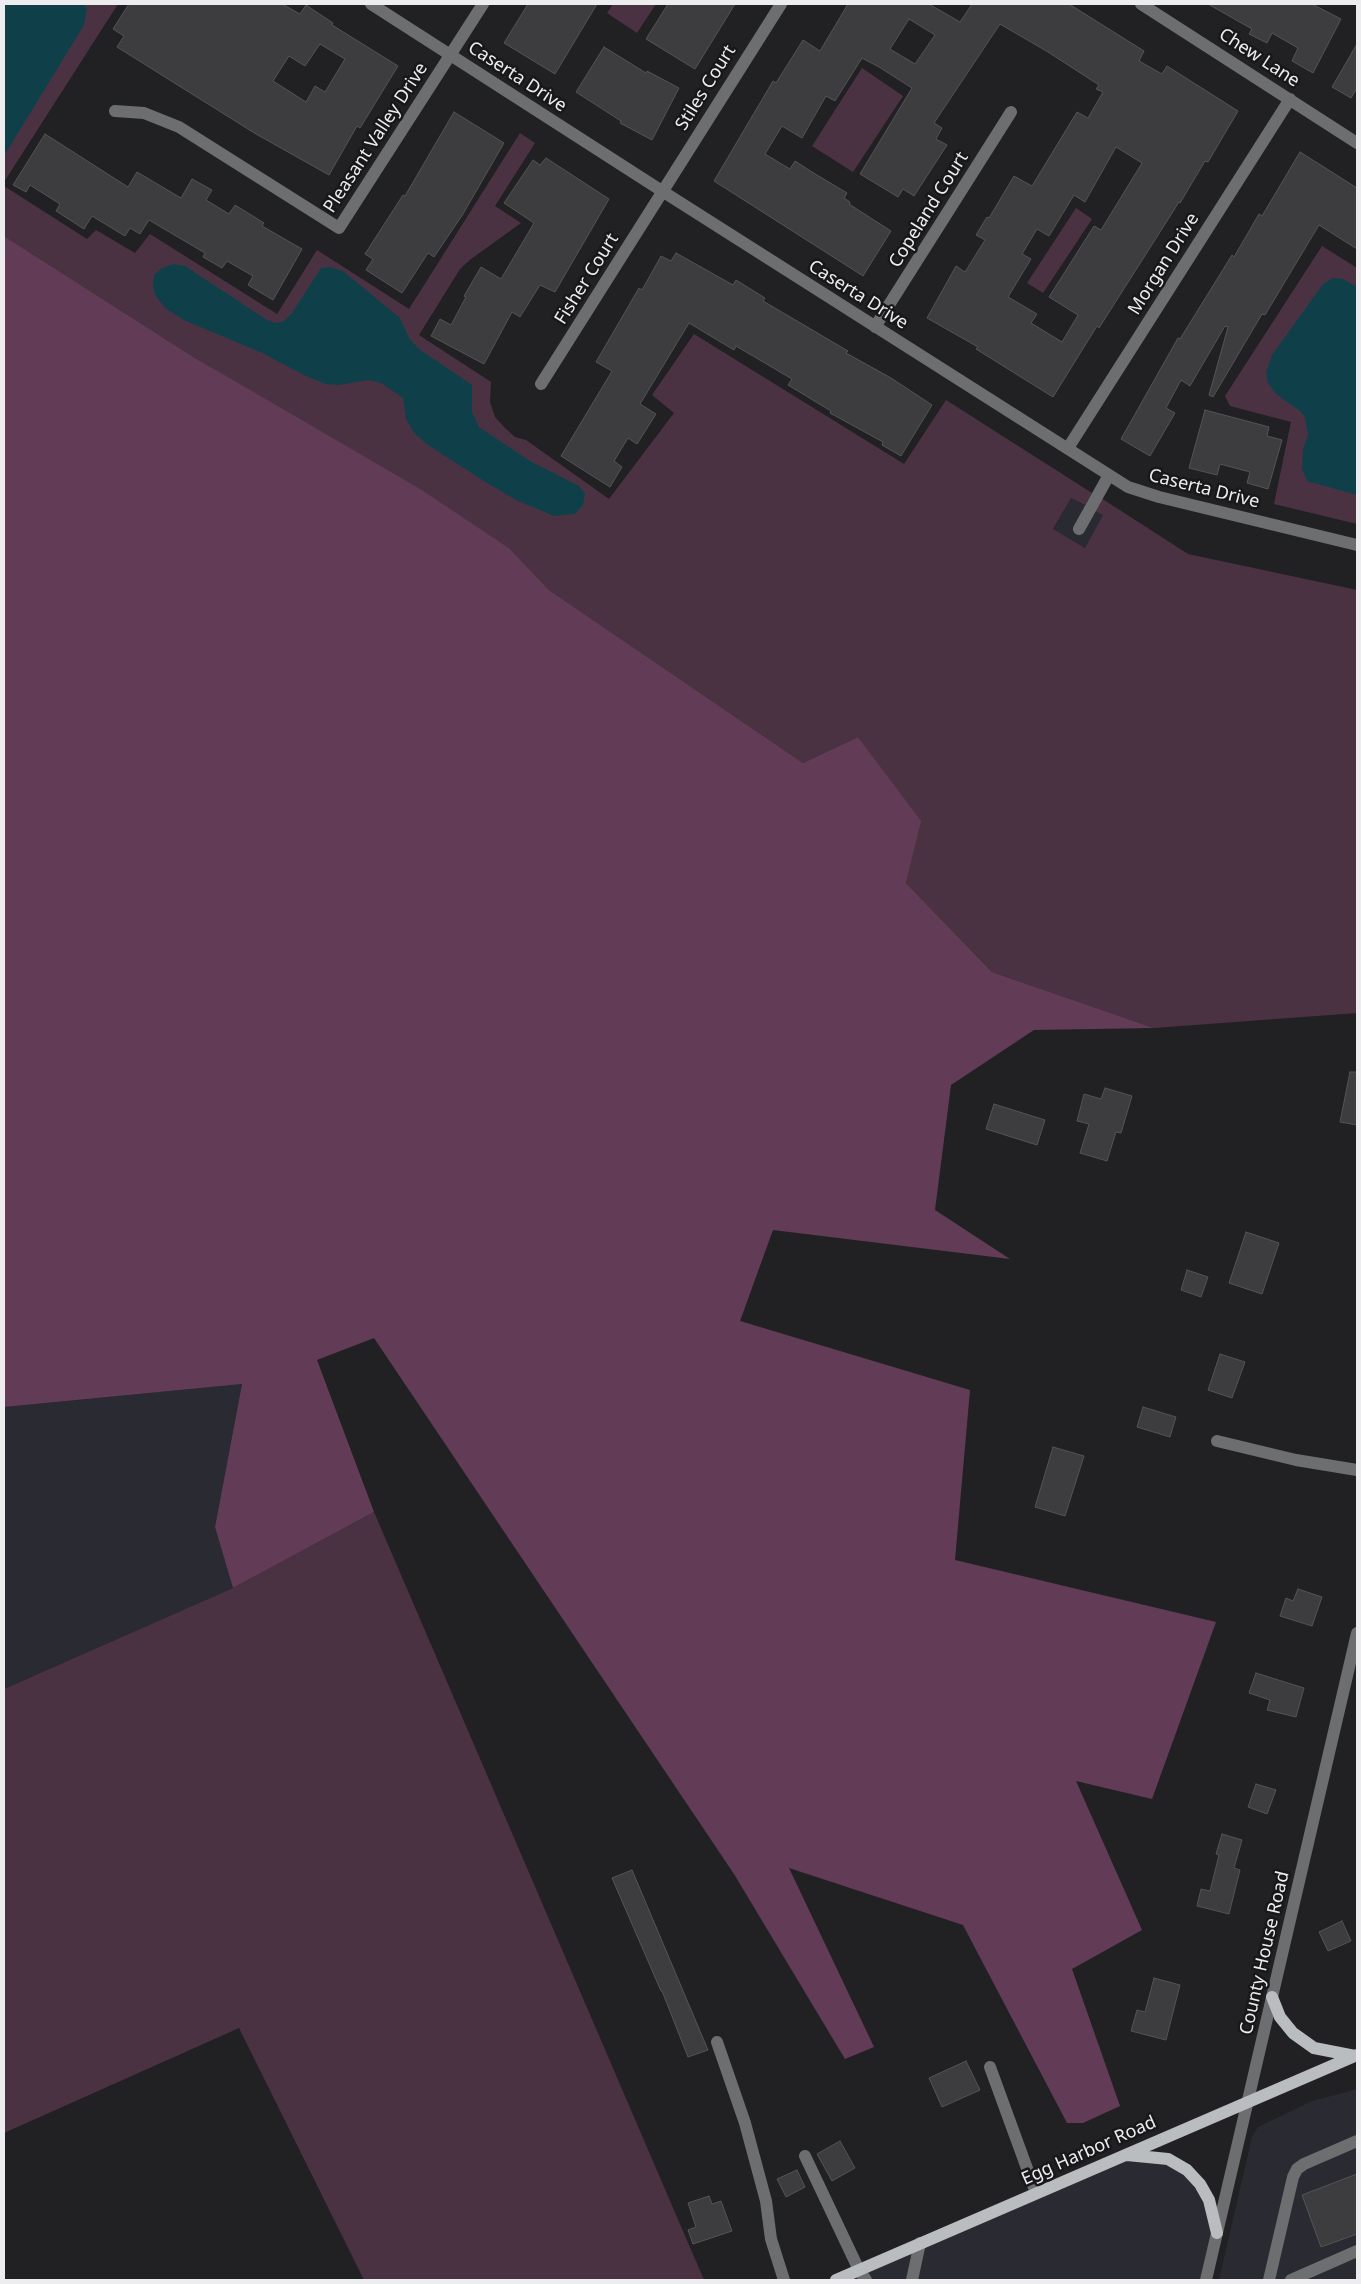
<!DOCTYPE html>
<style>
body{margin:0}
#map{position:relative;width:1361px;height:2284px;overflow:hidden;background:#212124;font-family:"Noto Sans",sans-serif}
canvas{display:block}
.frame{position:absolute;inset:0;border:5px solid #ededef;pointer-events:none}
</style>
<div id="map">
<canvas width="1361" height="2284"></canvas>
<div class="frame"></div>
</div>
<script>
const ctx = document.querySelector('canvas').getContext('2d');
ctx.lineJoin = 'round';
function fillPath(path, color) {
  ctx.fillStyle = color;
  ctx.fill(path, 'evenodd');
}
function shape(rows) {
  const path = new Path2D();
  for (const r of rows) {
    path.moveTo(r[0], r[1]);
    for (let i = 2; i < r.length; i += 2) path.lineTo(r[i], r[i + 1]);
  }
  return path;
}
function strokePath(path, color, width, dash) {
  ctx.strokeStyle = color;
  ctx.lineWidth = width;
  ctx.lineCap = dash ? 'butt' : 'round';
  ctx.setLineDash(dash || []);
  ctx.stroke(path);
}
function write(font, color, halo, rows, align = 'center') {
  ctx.font = font + ' "Noto Sans",sans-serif';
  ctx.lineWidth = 5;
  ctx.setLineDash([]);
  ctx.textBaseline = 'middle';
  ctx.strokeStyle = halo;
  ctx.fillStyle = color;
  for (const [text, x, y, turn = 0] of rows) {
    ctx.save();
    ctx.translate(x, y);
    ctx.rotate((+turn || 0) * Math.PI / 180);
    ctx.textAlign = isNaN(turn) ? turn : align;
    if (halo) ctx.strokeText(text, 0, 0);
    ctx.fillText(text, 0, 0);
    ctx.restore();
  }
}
fillPath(shape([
 [1071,498,1103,515,1086,548,1053,530],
 [242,1384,215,1527,233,1588,4,1689,4,1407],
 [1357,2089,1357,2280,1219,2280,1252,2137,1258,2127,1312,2101],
 [1124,2154,1168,2159,1200,2184,1217,2233,1206,2280,836,2280]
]), '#292a32');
fillPath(shape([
 [4,4,118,4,4,182],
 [613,4,656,4,637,33,607,13],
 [862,68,903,96,853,172,812,146],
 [520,133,535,143,495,206,521,223,471,259,460,269,419,335,491,382,490,402,495,417,505,428,515,437,526,440,609,499,674,413,652,395,694,334,904,464,946,400,1092,493,1085,505,1071,498,1053,529,1085,548,1103,515,1095,511,1101,498,1188,554,1357,590,1357,1013,1154,1028,992,972,906,883,920,821,858,737,803,763,549,590,510,549,195,358,4,236,4,186,87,239,96,230,135,253,150,234,277,314,317,250,409,309],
 [1076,208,1092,219,1043,293,1027,283],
 [1322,246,1357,268,1357,524,1274,504,1291,422,1230,406,1225,396],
 [374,1512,704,2280,364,2280,239,2028,4,2133,4,1689,233,1588]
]), '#4b3243');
fillPath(shape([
 [4,236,195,358,420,489,510,549,549,590,803,763,858,737,921,821,906,883,992,972,1154,1028,1034,1030,951,1085,935,1210,1010,1259,773,1230,740,1321,970,1390,955,1560,1216,1622,1152,1799,1076,1781,1142,1930,1072,1969,1120,2106,1083,2123,1067,2123,963,1925,789,1868,874,2047,845,2059,734,1874,374,1338,317,1360,374,1512,233,1588,215,1527,242,1384,4,1407]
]), '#623c56');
fillPath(shape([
 [4,4,84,4,87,9,84,25,7,151,4,153],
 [174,264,185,266,267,320,276,323,284,321,292,313,321,268,330,267,343,271,400,318,409,338,419,349,472,385,472,412,479,427,530,461,579,486,585,494,583,505,575,514,554,516,518,501,487,483,428,445,414,433,406,419,403,398,381,383,368,380,339,385,325,384,304,375,262,353,184,320,166,309,155,295,153,284,154,275,162,268],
 [1333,278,1343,279,1357,287,1357,495,1307,481,1302,469,1303,449,1308,435,1305,417,1300,411,1276,394,1268,383,1266,372,1272,355,1323,284]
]), '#0f404a');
const building = shape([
 [129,4,282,4,300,14,306,5,333,23,332,25,398,66,360,128,357,126,329,175,256,134,117,47,124,36,113,29,129,4],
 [320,44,345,59,325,92,315,86,306,102,273,81,289,56,305,66,320,44],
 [528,4,597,4,555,74,504,43,528,4],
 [668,4,735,4,695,69,646,39,668,4],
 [848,4,929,4,960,22,972,4,1069,4,1144,51,1139,61,1162,74,1167,66,1238,111,1208,162,1205,161,1180,203,1179,202,1099,328,1097,326,1053,397,976,349,978,347,927,318,956,266,965,272,985,240,976,235,987,217,989,218,1014,176,1032,186,1077,112,1088,118,1103,92,1096,89,1099,85,1048,52,1000,24,934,123,942,128,936,139,947,145,914,196,903,189,898,197,860,174,912,88,879,67,862,58,835,101,826,96,802,138,782,126,765,154,790,169,795,161,812,172,847,193,844,198,850,202,849,204,891,231,863,276,714,181,773,81,776,83,803,40,820,51,848,4],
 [909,19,935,35,915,64,890,49,909,19],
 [1116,147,1142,163,1101,230,1094,226,1049,297,1078,315,1062,342,1031,323,1037,314,1008,297,1031,259,1022,254,1037,229,1049,236,1074,195,1085,202,1116,147],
 [1208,4,1312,4,1341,19,1313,73,1292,61,1298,48,1272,33,1267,43,1249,34,1252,29,1208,4],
 [1357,44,1357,88,1351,98,1332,87,1357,44],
 [604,47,646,73,647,71,679,88,652,140,620,123,621,121,576,92,604,47],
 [454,112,504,143,463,214,434,257,428,253,402,293,366,270,373,259,365,254,403,195,405,196,454,112],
 [45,134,128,187,137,172,181,198,192,179,212,190,206,200,229,214,235,205,264,223,262,226,302,249,273,300,248,285,253,276,227,261,222,268,203,257,205,253,149,220,140,234,130,228,125,236,92,216,84,229,56,211,60,204,30,185,26,192,13,185,45,134],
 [1300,152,1357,188,1357,249,1319,225,1265,315,1262,314,1213,397,1209,395,1228,327,1225,326,1190,386,1181,380,1166,408,1175,413,1150,456,1121,439,1178,338,1180,339,1232,255,1234,257,1259,214,1262,216,1300,152],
 [546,158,609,199,555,292,540,285,520,317,512,312,484,364,431,336,440,319,451,325,466,297,464,296,481,267,501,279,534,223,504,203,533,160,540,165,546,158],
 [676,253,733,285,736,280,765,298,763,301,848,351,846,353,891,378,932,405,901,456,882,445,883,442,830,413,831,411,788,385,792,379,736,346,734,350,689,323,640,404,656,414,637,444,628,438,614,461,622,467,610,487,561,456,612,371,596,362,639,288,642,290,661,256,671,261,676,253],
 [1205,410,1269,427,1267,436,1282,440,1268,489,1247,483,1250,472,1220,464,1217,475,1189,468,1205,410],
 [1350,1072,1357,1072,1357,1125,1340,1122,1350,1072],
 [1105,1088,1132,1096,1121,1133,1116,1132,1107,1161,1080,1153,1089,1124,1077,1121,1084,1094,1101,1099,1105,1088],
 [994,1104,1045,1120,1037,1145,986,1129,994,1104],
 [1246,1232,1279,1243,1262,1294,1229,1283,1246,1232],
 [1187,1270,1208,1277,1201,1297,1181,1290,1187,1270],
 [1220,1354,1245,1362,1232,1398,1208,1390,1220,1354],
 [1143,1407,1176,1417,1170,1437,1137,1427,1143,1407],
 [1053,1447,1084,1456,1065,1516,1035,1507,1053,1447],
 [1298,1589,1322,1597,1312,1626,1280,1616,1286,1598,1293,1601,1298,1589],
 [1256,1673,1304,1688,1296,1717,1267,1710,1270,1700,1249,1693,1256,1673],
 [1256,1784,1276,1790,1267,1814,1248,1807,1256,1784],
 [1222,1834,1242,1840,1234,1868,1240,1870,1229,1914,1197,1906,1201,1889,1210,1891,1219,1855,1216,1854,1222,1834],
 [632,1870,708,2050,688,2057,662,1991,661,1991,612,1878,632,1870],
 [1342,1921,1351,1941,1328,1951,1319,1932,1342,1921],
 [1154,1978,1180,1985,1166,2040,1131,2031,1137,2010,1145,2012,1154,1978],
 [966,2061,980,2090,942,2107,929,2078,966,2061],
 [840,2141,855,2168,832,2181,817,2154,840,2141],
 [797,2170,805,2187,786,2197,777,2179,797,2170],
 [1357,2174,1357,2234,1321,2247,1302,2195,1357,2174],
 [709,2196,712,2204,721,2201,732,2231,693,2244,688,2230,696,2227,688,2203,709,2196]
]);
fillPath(building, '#3d3c3f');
strokePath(building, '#555356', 1);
strokePath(shape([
 [371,4,662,191,1128,487,1159,497,1357,545],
 [1141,4,1357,143],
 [115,111,144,113,179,127,339,228,483,4],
 [875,327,1011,112],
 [541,384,781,4],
 [1068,448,1290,99],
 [1079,529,1109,475],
 [1217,1441,1296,1460,1357,1470],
 [717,2042,745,2123,766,2201,771,2239,784,2280],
 [990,2067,1036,2193],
 [805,2156,859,2270,866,2280],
 [912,2280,920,2243],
 [1206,2280,1357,1633],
 [1269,2280,1293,2177,1297,2169,1304,2164,1357,2141],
 [1291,2280,1357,2251]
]), '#6d6e70', 12);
strokePath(shape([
 [1272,1997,1280,2017,1293,2033,1314,2048,1355,2056],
 [1127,2155,1168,2159,1187,2170,1200,2184,1209,2200,1217,2233],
 [836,2280,1357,2055]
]), '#babdbf', 12);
write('18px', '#ededef', '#18181b', [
 ["Chew Lane",1259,58,33],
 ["Caserta Drive",517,77,33],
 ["Stiles Court",706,88,-58],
 ["Pleasant Valley Drive",376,138,-57],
 ["Copeland Court",929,210,-58],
 ["Morgan Drive",1164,264,-58],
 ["Fisher Court",587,279,-58],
 ["Caserta Drive",858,295,32],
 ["Caserta Drive",1204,489,14],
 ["County House Road",1265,1953,-77],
 ["Egg Harbor Road",1089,2151,-24]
]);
</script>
